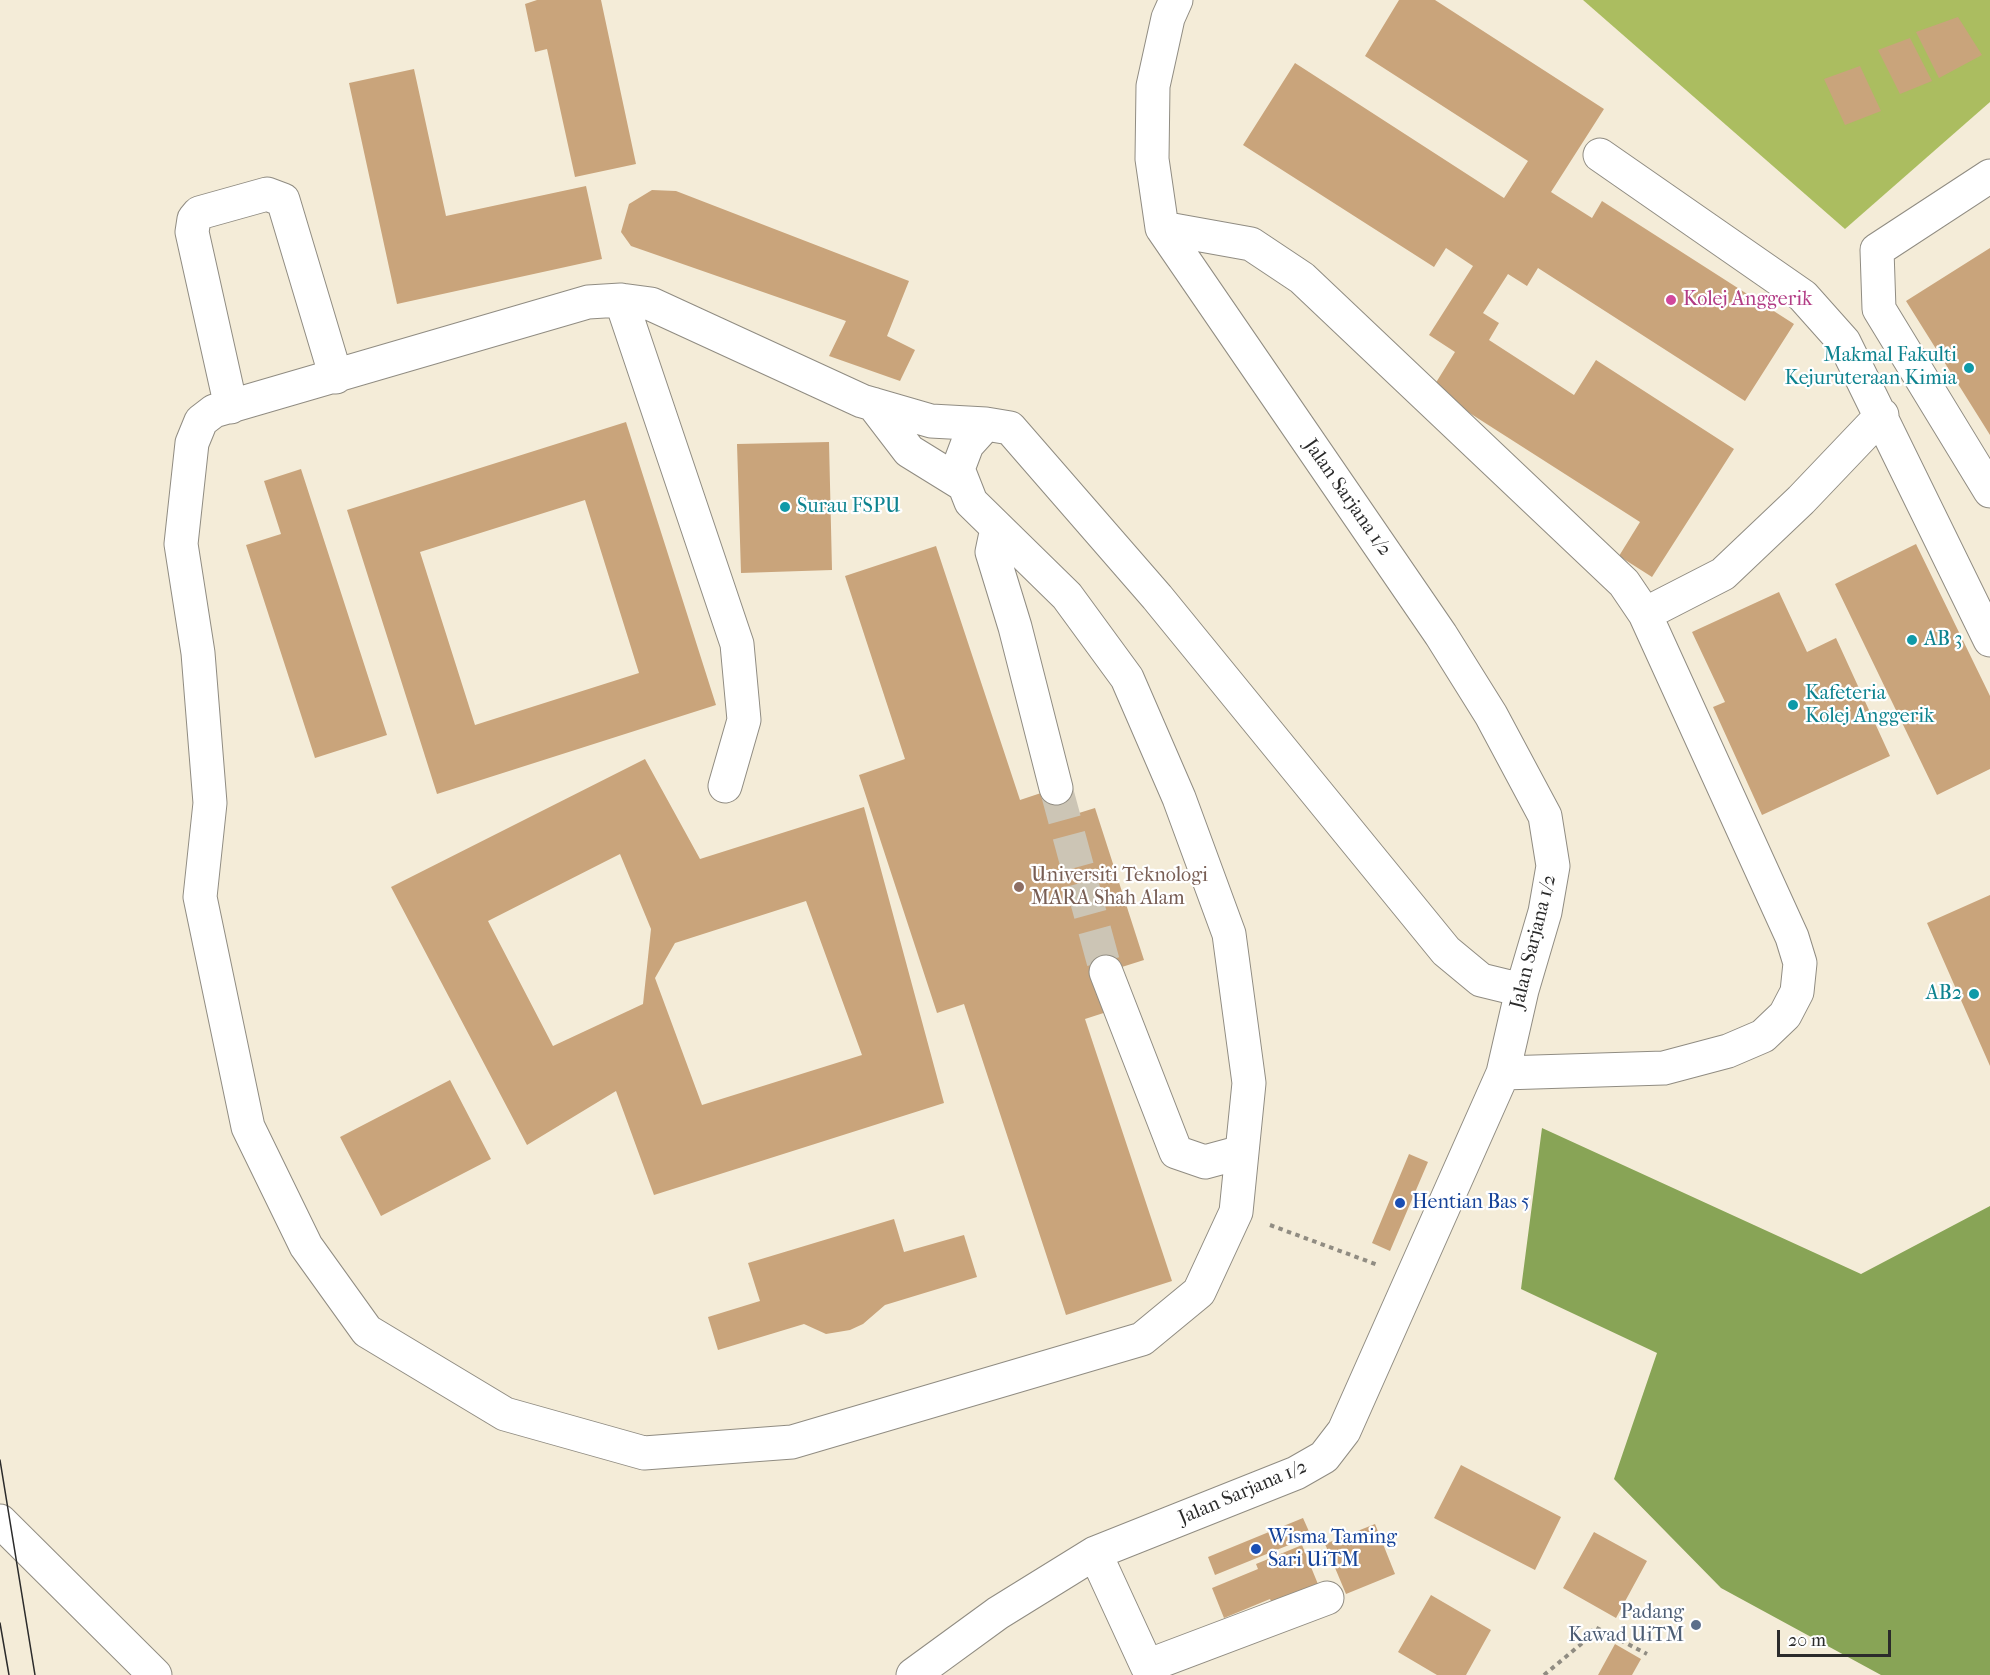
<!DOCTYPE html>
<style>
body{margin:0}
#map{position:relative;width:1990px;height:1675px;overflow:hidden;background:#f4ecd8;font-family:"IM FELL French Canon",serif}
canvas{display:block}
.scale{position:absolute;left:1777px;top:1630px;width:114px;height:27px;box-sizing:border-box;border:3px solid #2b2b2b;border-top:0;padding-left:8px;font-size:18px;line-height:21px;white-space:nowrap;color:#2b2b2b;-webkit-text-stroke:4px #fff;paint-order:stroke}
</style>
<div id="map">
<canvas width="1990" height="1675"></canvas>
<div class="scale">20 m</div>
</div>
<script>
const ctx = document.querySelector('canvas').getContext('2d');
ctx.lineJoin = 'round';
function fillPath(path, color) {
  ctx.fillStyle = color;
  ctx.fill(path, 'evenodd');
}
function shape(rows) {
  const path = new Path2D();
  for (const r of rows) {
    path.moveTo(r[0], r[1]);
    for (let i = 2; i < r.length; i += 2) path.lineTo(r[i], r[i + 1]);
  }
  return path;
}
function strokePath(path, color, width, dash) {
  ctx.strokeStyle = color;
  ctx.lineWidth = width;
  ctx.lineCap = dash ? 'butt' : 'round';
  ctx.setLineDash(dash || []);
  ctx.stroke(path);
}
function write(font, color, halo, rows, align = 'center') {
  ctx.font = font + ' "IM FELL French Canon",serif';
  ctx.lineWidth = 4.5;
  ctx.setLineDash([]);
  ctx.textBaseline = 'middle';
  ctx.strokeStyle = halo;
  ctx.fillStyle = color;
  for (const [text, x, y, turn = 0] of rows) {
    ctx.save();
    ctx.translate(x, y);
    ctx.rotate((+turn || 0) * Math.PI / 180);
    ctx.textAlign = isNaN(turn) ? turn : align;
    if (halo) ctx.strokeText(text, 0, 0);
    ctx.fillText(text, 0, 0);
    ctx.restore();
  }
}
fillPath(shape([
 [1583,0,1990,0,1990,102,1845,229]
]), '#abbd60');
fillPath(shape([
 [1542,1128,1861,1274,1990,1206,1990,1675,1881,1675,1721,1588,1614,1479,1657,1353,1521,1289]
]), '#88a456');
fillPath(shape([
 [537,0,601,0,636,164,575,177,547,49,535,52,525,4],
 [1399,0,1435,0,1604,109,1551,192,1592,218,1602,201,1794,324,1745,401,1538,268,1527,286,1508,274,1483,313,1499,323,1489,340,1574,395,1596,360,1734,449,1652,577,1619,556,1640,522,1432,389,1455,352,1429,335,1473,266,1446,248,1434,267,1243,145,1295,63,1504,198,1528,161,1365,56],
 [1958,17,1982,55,1939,78,1916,32],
 [1910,38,1932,81,1900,94,1878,50],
 [1860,66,1881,111,1845,125,1824,79],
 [414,69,446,216,586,186,602,259,397,304,349,83],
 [652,190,676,191,909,281,887,336,915,350,900,381,829,356,846,321,631,246,621,232,629,204],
 [1990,248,1990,435,1906,301],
 [626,422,716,705,437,794,347,510],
 [585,500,639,673,475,725,420,552],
 [829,442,832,570,741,573,737,444],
 [301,469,387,735,315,758,246,545,281,534,264,481],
 [1916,544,1990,696,1990,769,1937,795,1835,584],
 [936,546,1020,800,1056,788,1066,817,1095,808,1144,960,1106,972,1119,1008,1085,1019,1172,1281,1066,1315,964,1004,937,1013,859,775,905,759,845,576],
 [1779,592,1807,652,1836,638,1890,756,1762,815,1713,707,1725,702,1692,632],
 [645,759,700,859,864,807,944,1103,654,1195,616,1091,527,1145,391,887],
 [620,854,651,929,643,1004,553,1046,488,921],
 [806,901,862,1055,702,1105,655,978,675,943],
 [1990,895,1990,1066,1927,923],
 [450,1080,491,1159,381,1216,340,1137],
 [1409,1154,1428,1162,1390,1251,1372,1243],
 [894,1219,904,1252,964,1235,977,1277,885,1305,863,1324,850,1330,826,1334,804,1324,718,1350,708,1317,760,1301,748,1263],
 [1461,1465,1561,1517,1535,1570,1434,1518],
 [1303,1518,1311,1536,1215,1575,1208,1557],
 [1375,1524,1395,1574,1346,1594,1325,1544],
 [1594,1532,1647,1561,1616,1618,1563,1588],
 [1302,1545,1322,1594,1276,1613,1270,1599,1224,1618,1212,1588,1258,1569,1256,1564],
 [1431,1595,1491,1630,1466,1675,1437,1675,1398,1652],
 [1615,1644,1641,1659,1632,1675,1598,1675]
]), '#c9a47b');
strokePath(shape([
 [1056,788,1106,972]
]), '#ccc5b5', 33, [33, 16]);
const minor = shape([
 [1600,155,1803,296,1844,342,1990,640],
 [1990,176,1877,250,1879,309,1990,491],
 [1162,228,1251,244,1302,278,1624,583,1645,614,1792,937,1800,963,1797,992,1785,1015,1763,1036,1728,1051,1664,1068,1503,1073],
 [621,300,737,644,744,720,725,786],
 [873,404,909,451,964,485],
 [231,407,192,232,194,219,199,213,267,194,283,200,336,377],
 [986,424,967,445,958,469,971,502,1067,596,1127,678,1179,798,1229,934,1249,1083,1236,1212,1199,1292,1142,1339,792,1442,644,1453,505,1414,367,1331,306,1246,248,1127,200,897,210,803,198,653,181,544,192,443,201,421,214,411,588,302,621,300,651,304,862,401,931,421,986,424,1010,428,1157,597,1446,951,1481,980,1522,990],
 [997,528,992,552,1015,627,1056,788],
 [1645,614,1723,574,1801,500,1882,415],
 [1106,972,1176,1152,1205,1162,1242,1152],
 [0,1521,155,1675],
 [1095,1553,1147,1666,1327,1598],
 [913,1675,998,1613,1095,1553,1296,1473,1324,1457,1344,1431,1503,1073,1522,990,1545,912,1553,866,1545,816,1491,715,1441,635,1162,228,1152,159,1153,86,1168,18,1176,0]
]);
strokePath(minor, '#908c82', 35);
strokePath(shape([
 [1270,1225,1378,1265],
 [1544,1675,1586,1640,1595,1627,1647,1654]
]), '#908c82', 4, [4.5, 4.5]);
strokePath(minor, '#fff', 33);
strokePath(shape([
 [0,1460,35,1675],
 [0,1623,9,1675]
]), '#2b2b2b', 1.5);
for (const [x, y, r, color] of [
 [1671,300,6,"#d1479c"],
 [1969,368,6,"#0f9aa8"],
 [785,507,6,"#0f9aa8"],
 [1912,640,6,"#0f9aa8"],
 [1793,705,6,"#0f9aa8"],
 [1019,887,6,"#8d6e63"],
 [1974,994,6,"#0f9aa8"],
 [1400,1203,6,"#1a4fb4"],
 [1256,1549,6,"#1a4fb4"],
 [1696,1625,6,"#5c6f8a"]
]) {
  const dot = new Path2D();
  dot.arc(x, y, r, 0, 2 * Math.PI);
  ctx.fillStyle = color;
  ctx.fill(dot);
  strokePath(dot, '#fff', 2);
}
write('20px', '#b23c85', '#fff', [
 ["Kolej Anggerik",1683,300]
], 'left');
write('20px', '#0d838f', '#fff', [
 ["Makmal Fakulti",1957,356,"right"],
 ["Kejuruteraan Kimia",1957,379,"right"],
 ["Surau FSPU",797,507],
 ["AB 3",1924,640],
 ["Kafeteria",1805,694],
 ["Kolej Anggerik",1805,717],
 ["AB2",1962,994,"right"]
], 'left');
write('20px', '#2b2b2b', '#fff', [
 ["Jalan Sarjana 1/2",1347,498,55],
 ["Jalan Sarjana 1/2",1534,942,-76],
 ["Jalan Sarjana 1/2",1243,1493,-23]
]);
write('20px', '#785e54', '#fff', [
 ["Universiti Teknologi",1031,876],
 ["MARA Shah Alam",1031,899]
], 'left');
write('20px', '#164399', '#fff', [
 ["Hentian Bas 5",1412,1203],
 ["Wisma Taming",1268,1538],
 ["Sari UiTM",1268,1561]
], 'left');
write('20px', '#4e5e75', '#fff', [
 ["Padang",1684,1613],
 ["Kawad UiTM",1684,1636]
], 'right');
</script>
